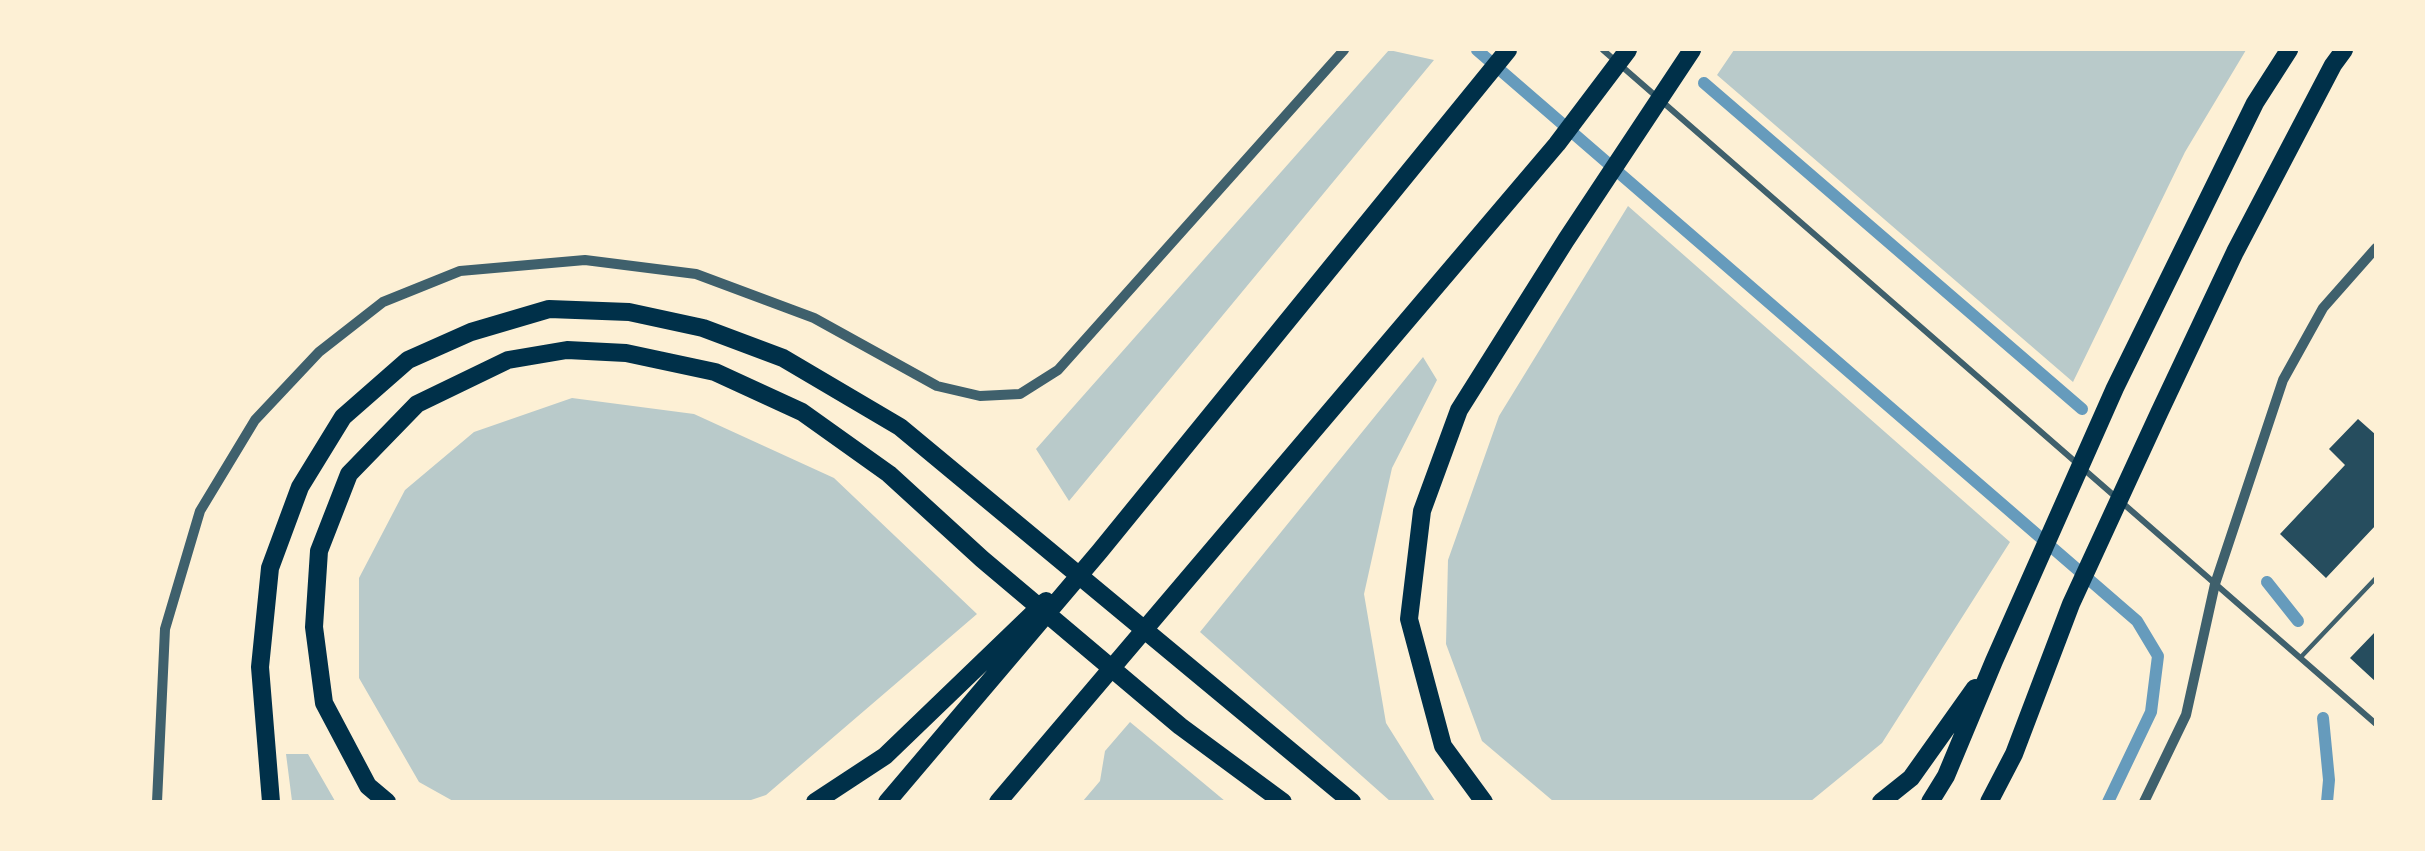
<!DOCTYPE html>
<style>
body{margin:0}
#map{position:relative;width:2425px;height:851px;overflow:hidden;background:#fdf0d5;font-family:"Golos Text",sans-serif}
canvas{display:block}
.frame{position:absolute;inset:0;border:51px solid #fdf0d5;pointer-events:none}
</style>
<div id="map">
<canvas width="2425" height="851"></canvas>
<div class="frame"></div>
</div>
<script>
const ctx = document.querySelector('canvas').getContext('2d');
ctx.lineJoin = 'round';
function fillPath(path, color) {
  ctx.fillStyle = color;
  ctx.fill(path, 'evenodd');
}
function shape(rows) {
  const path = new Path2D();
  for (const r of rows) {
    path.moveTo(r[0], r[1]);
    for (let i = 2; i < r.length; i += 2) path.lineTo(r[i], r[i + 1]);
  }
  return path;
}
function strokePath(path, color, width, dash) {
  ctx.strokeStyle = color;
  ctx.lineWidth = width;
  ctx.lineCap = dash ? 'butt' : 'round';
  ctx.setLineDash(dash || []);
  ctx.stroke(path);
}
fillPath(shape([
 [1389,50,1434,60,1069,501,1036,449],
 [1734,50,2246,50,2185,152,2073,382,1717,75],
 [1628,206,2010,542,1882,743,1811,801,1553,801,1482,741,1446,644,1448,560,1499,416],
 [1423,357,1437,380,1392,468,1364,594,1386,723,1435,801,1390,801,1200,632],
 [572,398,694,414,834,478,977,614,766,795,748,801,453,801,419,782,359,678,359,578,405,490,474,432],
 [1130,722,1225,801,1083,801,1100,781,1105,751],
 [286,754,308,754,335,801,292,801]
]), '#b9caca');
strokePath(shape([
 [1477,50,2137,621,2158,656,2151,712,2108,802],
 [1704,83,2082,409],
 [2267,582,2298,621],
 [2323,718,2329,780,2327,802]
]), '#669bbc', 12);
fillPath(shape([
 [2358,419,2376,435,2376,525,2326,578,2280,534,2345,465,2329,449],
 [2376,631,2376,682,2350,658]
]), '#264d5e');
strokePath(shape([
 [2300,658,2376,578]
]), '#3f606c', 4.5);
strokePath(shape([
 [1603,50,2376,724]
]), '#3f606c', 6);
strokePath(shape([
 [157,802,165,629,200,511,255,420,319,352,383,302,460,271,585,260,696,274,814,318,937,386,980,396,1020,394,1058,370,1344,50],
 [2144,802,2186,715,2215,584,2283,380,2323,308,2376,248]
]), '#3f606c', 10);
strokePath(shape([
 [271,802,260,667,270,568,300,487,343,417,408,360,471,332,549,309,629,312,703,328,783,358,900,427,1352,802],
 [387,802,368,786,324,703,314,627,319,551,349,474,417,404,508,360,567,350,626,353,715,372,802,412,889,474,982,559,1180,726,1283,802],
 [815,802,885,756,1046,601],
 [887,802,1100,551,1508,50],
 [998,802,1557,144,1628,50],
 [1484,802,1443,746,1409,619,1422,511,1459,410,1566,240,1692,50],
 [1881,802,1911,778,1975,688],
 [1930,802,1946,776,1994,661,2115,388,2255,103,2289,50],
 [1989,802,2014,754,2071,604,2159,413,2235,252,2333,65,2344,50]
]), '#003049', 18);
</script>
